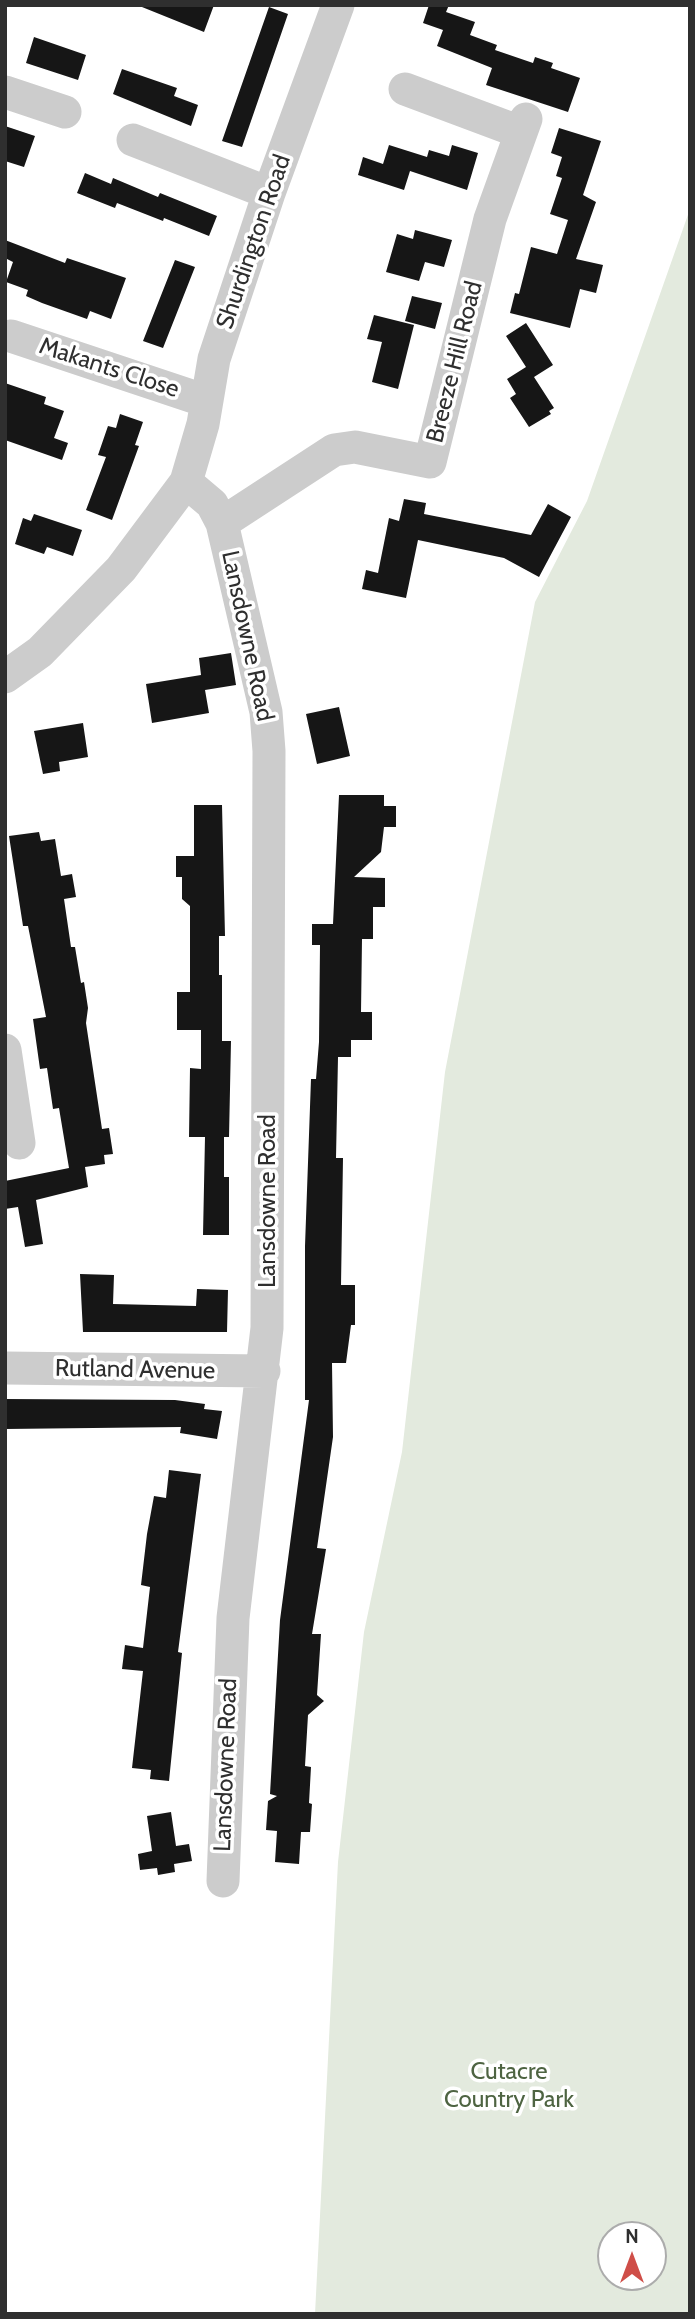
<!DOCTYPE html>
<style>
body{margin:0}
#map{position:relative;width:695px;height:2319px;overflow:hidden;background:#fff;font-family:Cabin,sans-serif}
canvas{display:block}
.frame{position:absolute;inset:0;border:7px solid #2f2f2f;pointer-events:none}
.north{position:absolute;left:597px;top:2221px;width:70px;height:70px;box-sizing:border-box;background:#fff;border:2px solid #acacac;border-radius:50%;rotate:0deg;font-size:19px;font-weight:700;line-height:28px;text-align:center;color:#2f2f2f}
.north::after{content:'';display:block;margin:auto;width:24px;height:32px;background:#cf4e48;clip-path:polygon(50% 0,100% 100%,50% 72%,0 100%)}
</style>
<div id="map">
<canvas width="695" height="2319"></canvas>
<div class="frame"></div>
<div class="north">N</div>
</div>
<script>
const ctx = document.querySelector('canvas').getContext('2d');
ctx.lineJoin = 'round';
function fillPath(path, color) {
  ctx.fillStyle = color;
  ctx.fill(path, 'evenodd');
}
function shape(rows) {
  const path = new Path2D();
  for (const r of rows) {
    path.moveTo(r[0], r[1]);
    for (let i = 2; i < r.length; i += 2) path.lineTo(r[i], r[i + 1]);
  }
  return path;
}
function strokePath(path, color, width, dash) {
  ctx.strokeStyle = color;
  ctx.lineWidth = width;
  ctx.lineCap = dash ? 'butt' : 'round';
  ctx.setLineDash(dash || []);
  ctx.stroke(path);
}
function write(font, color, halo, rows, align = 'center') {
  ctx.font = font + ' Cabin,sans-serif';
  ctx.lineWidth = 7;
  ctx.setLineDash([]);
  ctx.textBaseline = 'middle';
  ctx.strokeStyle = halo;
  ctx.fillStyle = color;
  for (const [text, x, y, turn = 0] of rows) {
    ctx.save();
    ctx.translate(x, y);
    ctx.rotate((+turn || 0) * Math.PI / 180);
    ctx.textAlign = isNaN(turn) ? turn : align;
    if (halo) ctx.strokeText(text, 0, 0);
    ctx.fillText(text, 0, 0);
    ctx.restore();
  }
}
fillPath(shape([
 [690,209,690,2314,315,2314,338,1862,364,1632,402,1452,445,1072,535,602,587,501],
 [611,2235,653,2235,653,2277,611,2277]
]), '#e3eade');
fillPath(shape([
 [137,5,214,5,204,32],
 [429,5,449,5,446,12,475,22,470,35,497,45,495,50,533,63,535,57,553,63,551,68,580,78,568,112,486,85,492,68,437,46,443,30,423,23],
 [269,7,288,14,242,147,222,141],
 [34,37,86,55,78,80,26,63],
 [122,69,177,88,174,96,198,105,191,126,113,94],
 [5,126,35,136,24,167,5,161],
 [559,128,601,141,583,195,596,202,576,259,603,265,596,293,580,289,570,328,510,313,515,293,519,294,531,247,557,254,568,220,550,214,562,178,556,176,562,157,551,153],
 [389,145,427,157,429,150,449,156,452,145,478,153,467,190,410,171,404,190,358,175,363,157,383,164],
 [85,173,111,184,113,178,158,197,160,193,217,216,209,236,164,218,163,221,117,203,115,208,77,193],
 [415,230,452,240,444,267,425,262,419,281,386,272,397,234,413,239],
 [5,240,65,263,67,258,126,278,111,319,90,311,87,319,42,303,26,296,28,290,6,282,13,262,5,258],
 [175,260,195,267,163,348,143,341],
 [412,296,442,303,435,329,405,321],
 [374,315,414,325,398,389,372,382,382,342,367,339],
 [526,323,553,365,534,377,554,408,549,411,551,414,529,427,510,398,516,394,507,379,526,367,506,336],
 [5,383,46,397,44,404,64,411,54,438,68,443,62,460,5,440],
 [120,414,143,422,135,445,139,446,112,520,86,510,106,457,98,455,108,426,116,428],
 [404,499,426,503,424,514,531,535,548,504,571,517,539,577,504,558,418,540,406,598,362,589,366,570,378,573,389,518,399,521],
 [34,514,82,530,73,556,47,547,44,554,15,544,23,518,31,521],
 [231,653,236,685,205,690,209,713,152,723,146,684,201,675,199,658],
 [339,707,350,756,317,764,306,714],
 [83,723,88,757,59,762,60,771,43,774,34,731],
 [339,795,384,795,384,806,396,806,396,827,384,827,381,852,354,877,385,878,385,907,373,907,373,939,362,939,361,1012,372,1012,372,1040,351,1040,351,1057,338,1057,336,1158,343,1158,341,1285,355,1285,355,1325,351,1325,346,1363,332,1363,333,1437,317,1548,326,1549,312,1634,321,1634,317,1695,324,1701,308,1715,305,1766,311,1767,309,1803,312,1804,310,1832,301,1832,299,1864,275,1862,277,1831,266,1830,268,1801,277,1796,270,1794,280,1620,309,1400,305,1400,305,1246,311,1079,316,1079,319,1042,320,945,312,945,312,924,333,924],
 [194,805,222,805,225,936,219,936,219,975,222,975,222,1041,231,1041,229,1137,224,1137,224,1177,229,1177,229,1235,203,1235,205,1137,189,1137,190,1068,201,1069,201,1030,177,1030,177,992,190,992,190,906,182,899,182,877,176,877,176,856,194,856],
 [39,832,41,841,55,839,61,876,72,874,76,897,64,899,71,947,75,947,81,983,84,982,88,1008,86,1023,102,1129,109,1128,113,1154,104,1155,105,1164,85,1167,88,1187,36,1200,43,1244,25,1247,18,1207,5,1209,5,1181,69,1168,59,1108,53,1109,47,1068,40,1069,33,1019,46,1017,28,926,23,926,9,836],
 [80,1274,114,1275,113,1304,196,1306,197,1289,228,1290,227,1332,83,1332],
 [5,1399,175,1400,205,1404,204,1409,222,1411,217,1439,180,1433,181,1427,5,1429],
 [169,1470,201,1474,178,1652,182,1653,169,1781,150,1779,151,1770,132,1768,143,1671,122,1669,125,1645,143,1648,150,1587,141,1585,147,1534,154,1496,166,1498],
 [171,1812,176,1846,189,1844,192,1861,174,1864,175,1872,158,1875,157,1868,140,1870,138,1854,152,1851,147,1816]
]), '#161616');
strokePath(shape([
 [405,89,520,132],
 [5,92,65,112],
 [133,140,269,193],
 [11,336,206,401],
 [186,482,203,424,214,359,269,193,338,5],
 [222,523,266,712,269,751,267,1328,233,1618,223,1881],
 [5,677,40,652,121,569,186,482,212,504,222,523,334,450,355,447,430,462,490,219,526,119],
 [5,1050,19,1143],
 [5,1368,264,1371]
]), '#ccc', 33);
write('24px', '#2f2f2f', '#fff', [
 ["Shurdington Road",254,242,-71],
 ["Breeze Hill Road",455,362,-76],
 ["Makants Close",109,368,18],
 ["Lansdowne Road",247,636,78],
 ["Lansdowne Road",268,1201,-90],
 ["Rutland Avenue",135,1370,1],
 ["Lansdowne Road",226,1765,-88]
]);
write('24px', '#4e6442', '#fff', [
 ["Cutacre",509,2072],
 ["Country Park",509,2100]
]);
</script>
